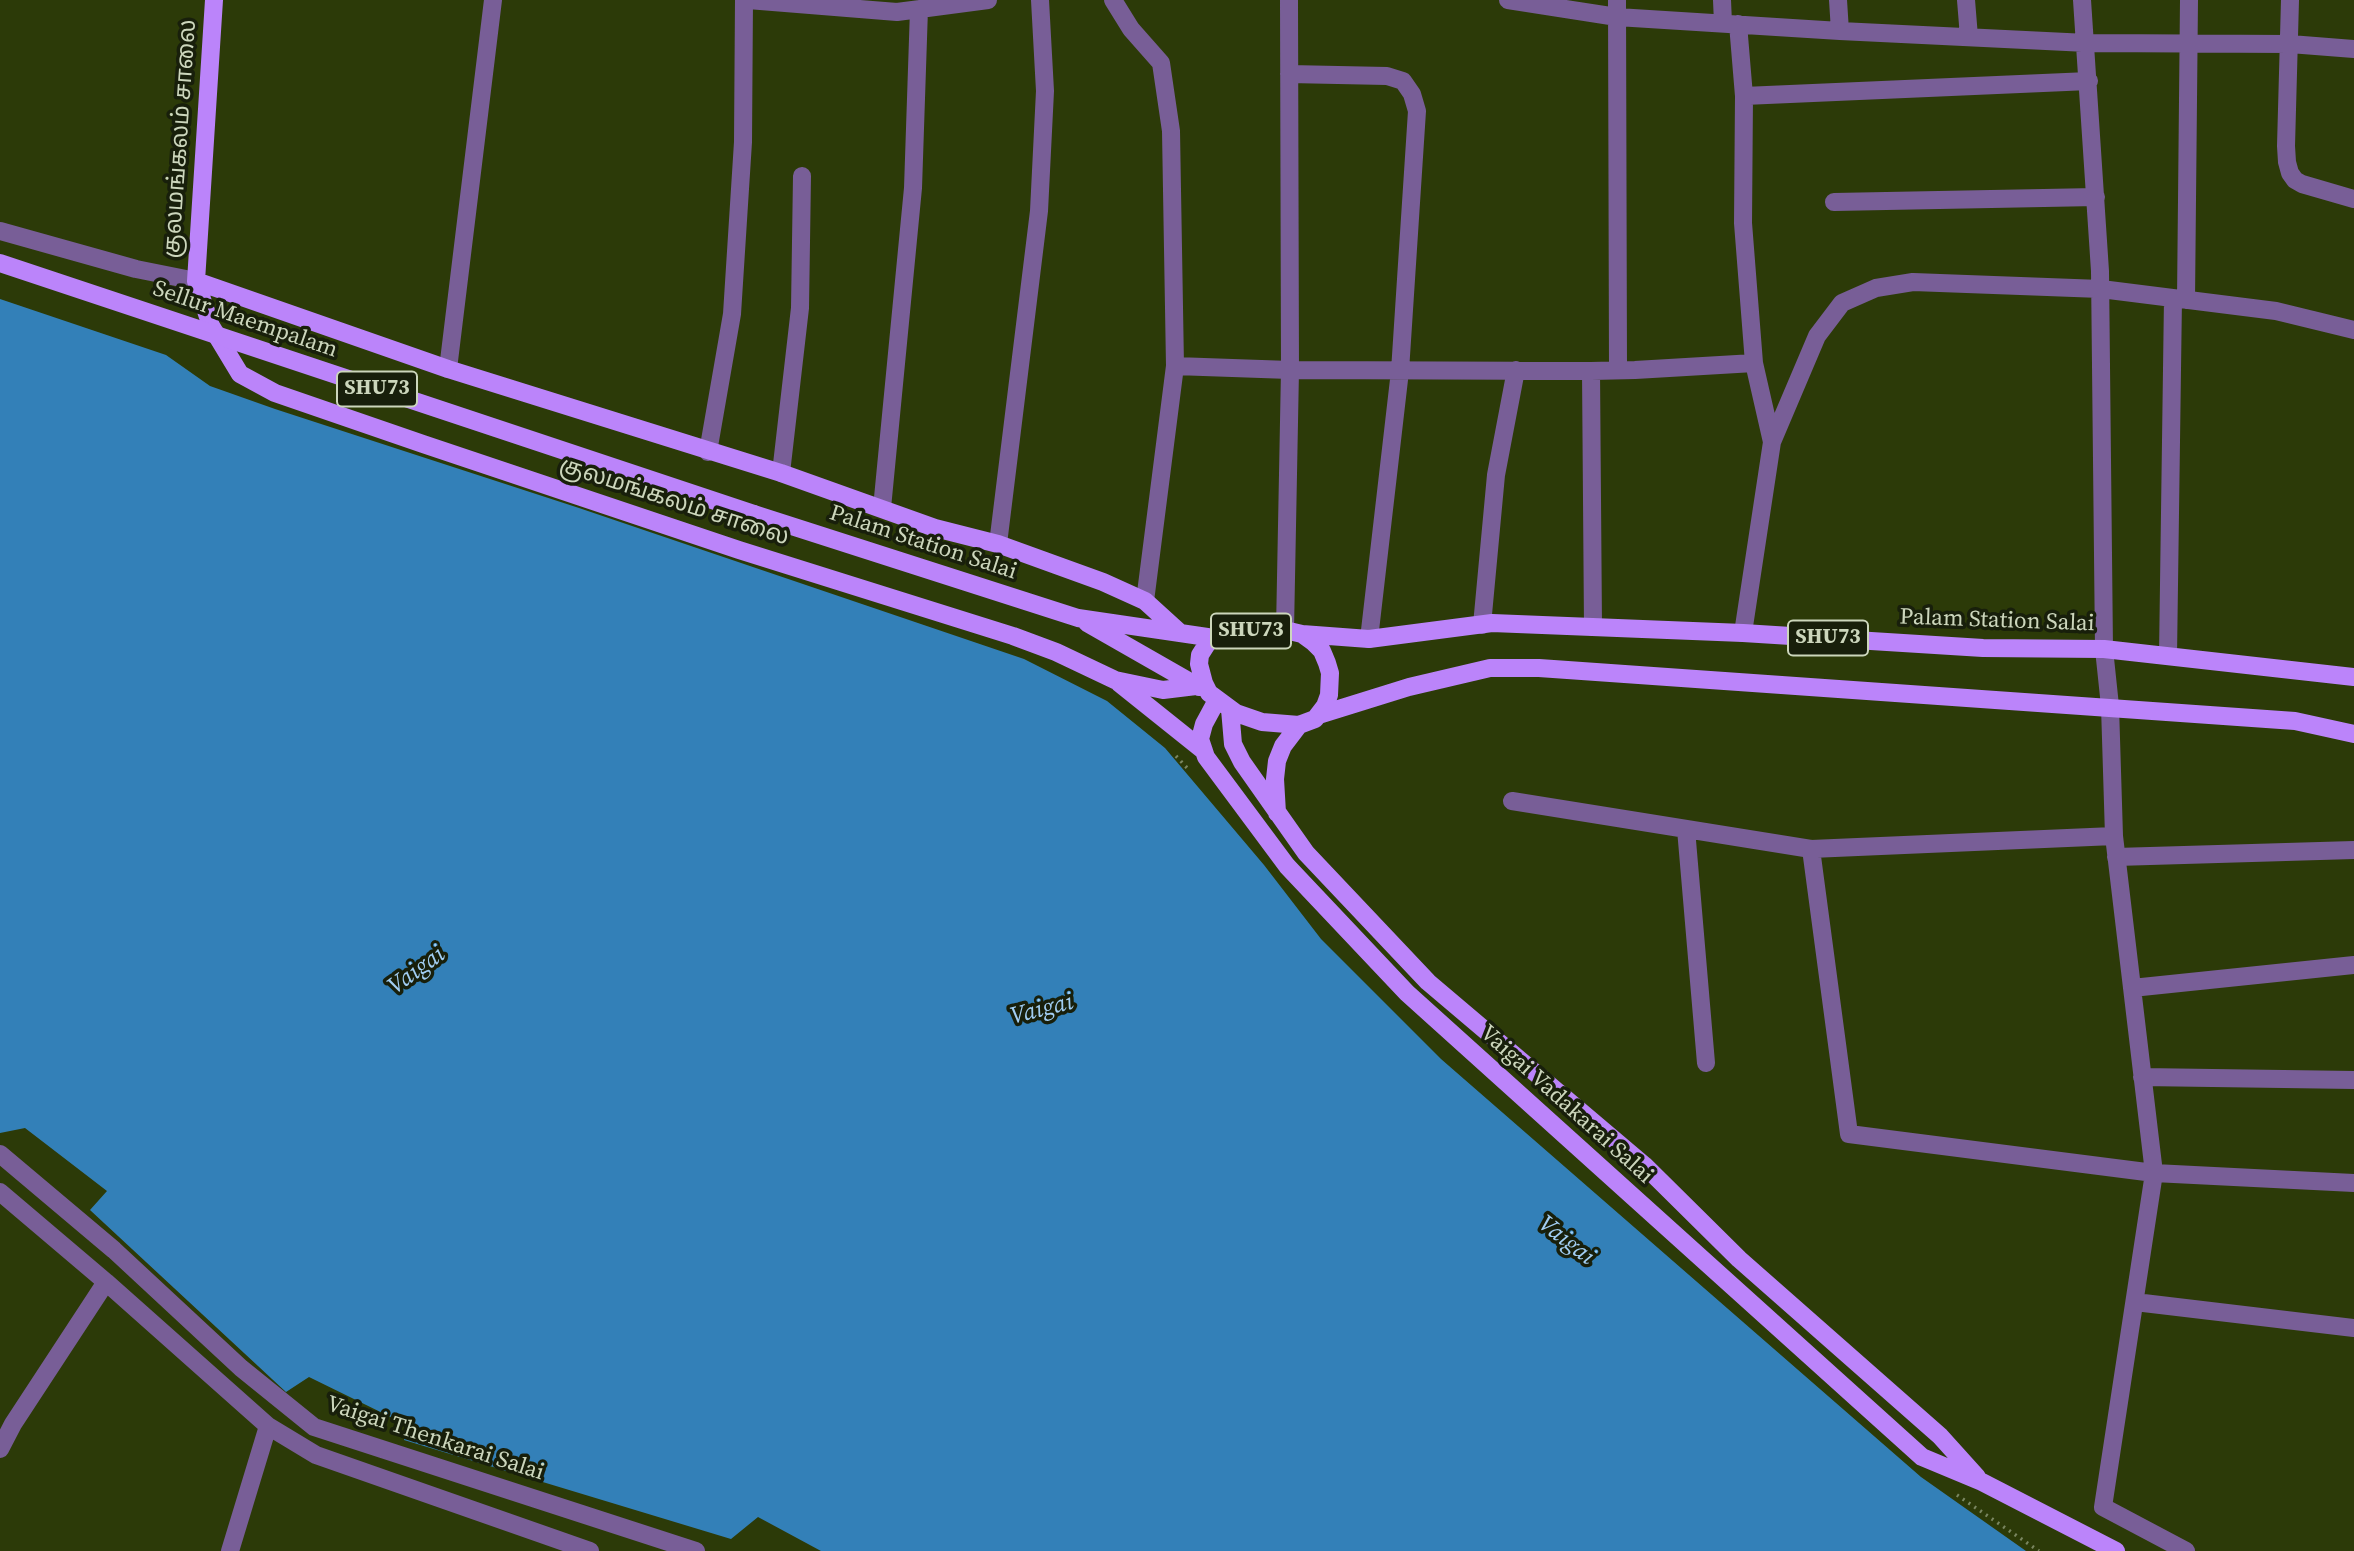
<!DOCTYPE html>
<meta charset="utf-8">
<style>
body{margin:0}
canvas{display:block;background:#2c3a08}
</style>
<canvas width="2354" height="1551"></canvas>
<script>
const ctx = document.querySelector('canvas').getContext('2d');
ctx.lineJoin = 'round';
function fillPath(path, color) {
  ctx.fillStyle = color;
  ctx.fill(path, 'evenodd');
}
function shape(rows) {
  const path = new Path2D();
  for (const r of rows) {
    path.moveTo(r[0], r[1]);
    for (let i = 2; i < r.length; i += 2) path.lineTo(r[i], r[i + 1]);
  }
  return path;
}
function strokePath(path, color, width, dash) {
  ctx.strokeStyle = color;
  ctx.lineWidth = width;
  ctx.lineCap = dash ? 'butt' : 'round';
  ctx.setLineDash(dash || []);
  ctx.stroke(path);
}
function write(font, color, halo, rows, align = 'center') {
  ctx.font = font + ' "Source Serif 4","Noto Sans Tamil",serif';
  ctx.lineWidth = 7;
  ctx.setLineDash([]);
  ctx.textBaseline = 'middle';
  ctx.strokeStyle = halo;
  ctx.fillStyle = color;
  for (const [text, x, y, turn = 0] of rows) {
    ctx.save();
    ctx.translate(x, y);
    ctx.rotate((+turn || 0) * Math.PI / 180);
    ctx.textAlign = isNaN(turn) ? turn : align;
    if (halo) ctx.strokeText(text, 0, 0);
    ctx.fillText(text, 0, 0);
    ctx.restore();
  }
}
fillPath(shape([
 [0,299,166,355,210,386,275,409,579,508,1024,659,1107,701,1165,748,1264,865,1321,939,1441,1059,1921,1477,2026,1551,821,1551,758,1517,731,1539,404,1440,407,1425,309,1377,286,1392,90,1210,107,1191,25,1128,0,1133]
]), '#3380b8');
strokePath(shape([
 [1176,756,1190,771],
 [1957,1495,2039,1551]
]), '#7a8660', 3.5, [2, 5]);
strokePath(shape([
 [748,0,897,12,988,0],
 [1113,0,1131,29,1161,63,1171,131,1175,366,1290,370,1591,371,1635,370,1754,363],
 [1508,0,1617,17,1840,31,2087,43,2290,44,2354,49],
 [1617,0,1618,370],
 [1722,0,1723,23],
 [1838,0,1840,31],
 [1966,0,1969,37],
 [2082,0,2100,271,2104,649,2110,706,2114,836,2154,1173,2103,1507,2186,1551],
 [2290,0,2286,146,2287,162,2290,173,2295,180,2302,184,2354,199],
 [1738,24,1744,96,1743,223,1754,363,1772,442],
 [1289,74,1387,76,1403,81,1412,94,1417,111,1400,371,1369,639],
 [1744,96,2089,81],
 [1834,202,2096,197],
 [0,231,136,269,196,281],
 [2186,300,2189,0],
 [448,369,493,0],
 [1591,371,1593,627],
 [708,452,732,314,743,142,744,0],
 [781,473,800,308,802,176],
 [882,508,913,188,919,9],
 [998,544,1039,211,1045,91,1040,0],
 [1145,601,1175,366],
 [1482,625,1496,475,1516,370],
 [1285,630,1290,370,1289,0],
 [1743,633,1772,442,1817,336,1842,303,1876,288,1913,282,2101,289,2276,311,2354,330],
 [2168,656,2173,298],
 [1512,801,1811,849,2114,836],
 [1686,829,1706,1063],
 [1811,849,1849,1134,2154,1173,2354,1183],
 [2116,857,2354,850],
 [2132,988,2354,965],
 [2142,1077,2354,1080],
 [0,1154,114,1250,241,1368,314,1427,696,1551],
 [0,1192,106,1282,268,1426,316,1455,590,1551],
 [2135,1302,2354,1328],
 [0,1449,13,1424,106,1282],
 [230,1551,268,1426]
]), '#785e97', 18);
strokePath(shape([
 [214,0,196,281,211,326,240,374,275,393,423,444,739,550,1013,636,1056,652,1115,680,1163,690,1196,686],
 [196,281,448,369,781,473,935,528,998,544,1103,582,1145,601,1178,631],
 [754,514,1078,618,1214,638],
 [1087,623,1199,687],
 [1285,630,1302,634,1313,642,1322,651,1327,663,1330,673,1329,695,1325,706,1315,719,1299,725,1262,722,1236,713,1209,693,1204,683,1199,664,1200,655,1207,644,1214,638,1242,631,1285,630],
 [1302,634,1369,639,1492,623,1743,633,1983,648,2104,649,2354,677],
 [1119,683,1204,751],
 [1217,700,1204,724,1200,739,1206,757,1287,866,1407,993,1922,1457,1982,1482,2116,1551],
 [1230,709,1233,744,1242,762,1306,853,1428,982,1644,1165,1739,1259,1940,1436,1977,1477],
 [1319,715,1409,687,1490,668,1539,668,2295,721,2354,734],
 [1277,813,1275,779,1277,761,1283,746,1299,725]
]), '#bb84fa', 18);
strokePath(shape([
 [0,263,754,514]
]), '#bb84fa', 18);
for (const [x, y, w] of [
 [377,389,80],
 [1251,631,80],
 [1828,638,80]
]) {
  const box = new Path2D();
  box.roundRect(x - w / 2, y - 17.5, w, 35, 5);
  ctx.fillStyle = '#181f0b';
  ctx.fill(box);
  strokePath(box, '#ccd6bc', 2);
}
write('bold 21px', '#ccd6bc', null, [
 ["SHU73",377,389],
 ["SHU73",1251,631],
 ["SHU73",1828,638]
]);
write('23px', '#ccd6bc', '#181f0b', [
 ["குலமங்கலம் சாலை",181,139,-86],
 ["Sellur Maempalam",245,320,19],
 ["குலமங்கலம் சாலை",674,502,18],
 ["Palam Station Salai",923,543,18],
 ["Palam Station Salai",1997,621,2],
 ["Vaigai Vadakarai Salai",1566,1105,42],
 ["Vaigai Thenkarai Salai",435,1439,18]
]);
write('italic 24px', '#a2cef3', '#181f0b', [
 ["Vaigai",417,971,-36],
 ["Vaigai",1042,1010,-14],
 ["Vaigai",1566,1241,38]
]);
</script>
